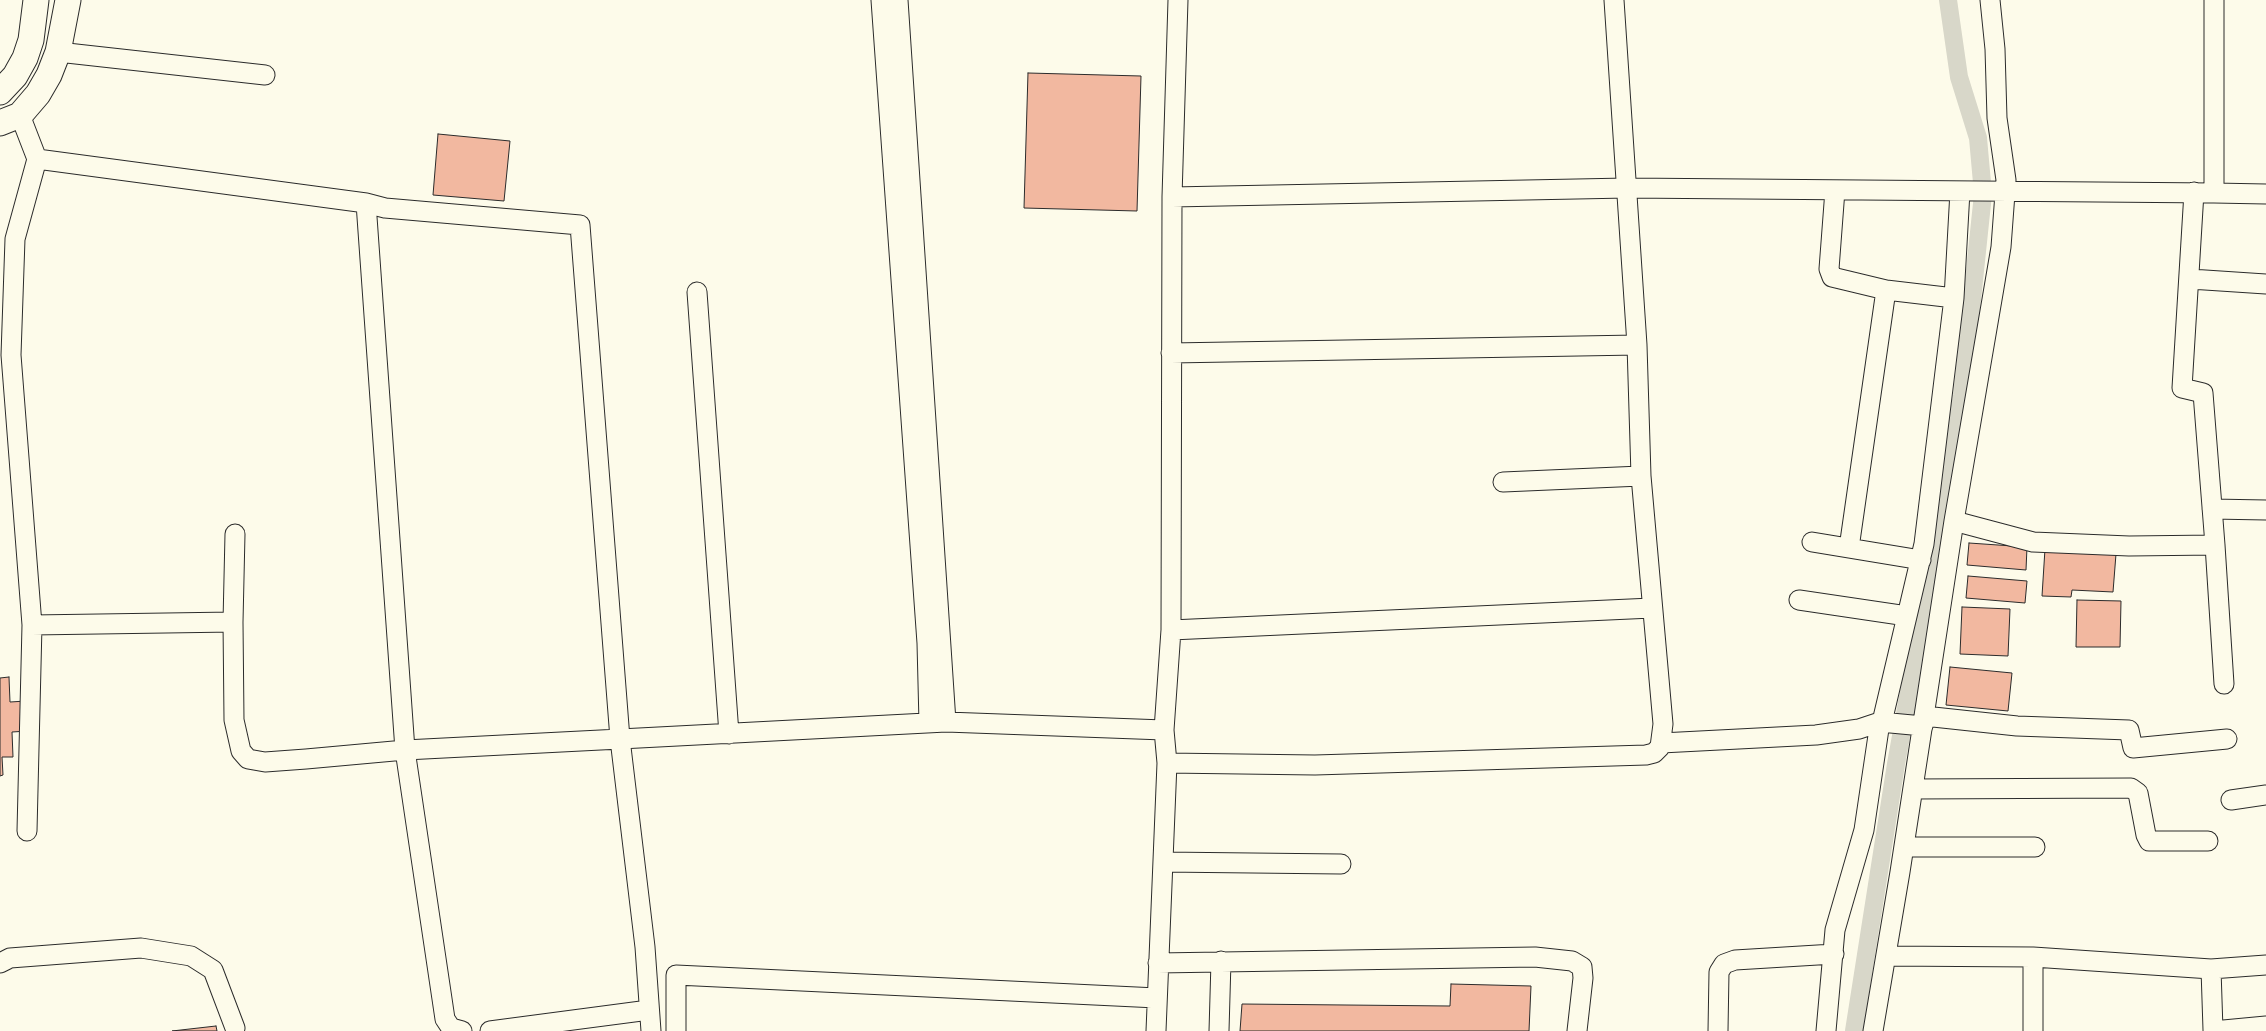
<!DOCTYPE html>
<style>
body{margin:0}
canvas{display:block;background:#fdfbea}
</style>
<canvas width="2266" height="1031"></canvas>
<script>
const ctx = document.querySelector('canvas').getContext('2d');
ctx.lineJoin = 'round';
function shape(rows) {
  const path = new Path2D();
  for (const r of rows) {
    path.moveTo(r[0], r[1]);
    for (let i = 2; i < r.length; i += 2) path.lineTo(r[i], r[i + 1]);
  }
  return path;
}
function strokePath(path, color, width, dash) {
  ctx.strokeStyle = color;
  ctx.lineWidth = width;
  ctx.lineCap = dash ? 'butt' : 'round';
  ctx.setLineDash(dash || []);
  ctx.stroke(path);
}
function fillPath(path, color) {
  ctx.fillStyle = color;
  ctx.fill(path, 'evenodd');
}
strokePath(shape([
 [1854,1031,1896,764,1962,395,1983,194,1978,138,1959,77,1948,0]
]), '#d8d7c9', 18);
const building = shape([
 [1028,73,1141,76,1137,211,1024,208,1028,73],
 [438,134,510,141,504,201,433,195,438,134],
 [1969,543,2027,547,2026,570,1967,565,1969,543],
 [2045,549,2116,554,2113,592,2072,590,2071,597,2042,596,2045,549],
 [1968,576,2027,581,2025,603,1966,598,1968,576],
 [2077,600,2121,601,2120,647,2076,647,2077,600],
 [1962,607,2010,609,2008,656,1960,654,1962,607],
 [1950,667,2012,673,2008,711,1946,705,1950,667],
 [9,677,10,702,26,701,28,731,12,732,13,757,2,757,3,775,0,776,0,678,9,677],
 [1451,984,1531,986,1529,1031,1240,1031,1242,1004,1450,1006,1451,984],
 [216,1026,217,1031,172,1031,216,1026]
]);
fillPath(building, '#f2b8a0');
strokePath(building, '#2b2b2b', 1);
const minor = shape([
 [881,0,927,643,929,723],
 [898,0,946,722],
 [58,52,265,75],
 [20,115,37,159,366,203,385,208,580,225,620,739,405,750,366,203],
 [1835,190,1829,269,1832,277,1886,290,1954,298],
 [2194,192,2182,388,2203,393,2215,545],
 [2214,193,2266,194],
 [1172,197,1627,188,2214,193,2214,0],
 [2190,279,2266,284],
 [697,292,729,734],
 [1171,353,1637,345],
 [1503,482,1641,476],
 [2212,509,2266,510],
 [1954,521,2033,542,2129,546,2215,545,2224,684],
 [1812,542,1921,560],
 [1849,548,1886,290],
 [1799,600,1907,616],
 [233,622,235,534],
 [32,625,233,622,234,720,241,751,248,759,265,762,306,759,405,750,445,1019,451,1028,462,1031],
 [1171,630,1652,608],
 [1924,716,2017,726,2129,730,2133,748,2227,739],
 [1880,722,1923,726],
 [1882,722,1924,544,1954,298,1960,191],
 [1661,743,1816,735,1859,729,1880,722,1864,830,1835,930,1826,1031],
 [1167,763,1315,765,1646,755,1654,753,1660,747,1663,724,1641,476,1637,345,1614,0],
 [1913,789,2131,788,2138,793,2146,835,2149,841,2208,841],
 [2231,800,2266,795],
 [27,831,32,625,11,355,15,239,37,159],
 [1904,847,2035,847],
 [1163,862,1341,864],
 [1886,956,2033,957,2033,1031],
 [2033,957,2211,969,2266,965],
 [0,963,10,958,141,948,191,956,213,970,235,1028],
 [1158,963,1535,957,1572,961,1582,967,1583,978,1577,1031],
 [2211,969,2213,1030],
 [490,1031,649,1010],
 [651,1031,645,947,620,739,946,722,1164,730],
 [676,1031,676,975,1157,998],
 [1156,1031,1167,763,1164,730,1171,630,1172,197,1178,0],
 [1219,1031,1221,961],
 [1718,1031,1719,972,1724,964,1735,960,1834,954],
 [1873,1031,1900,872,1954,521,2001,247,2006,180,1997,118,1995,49,1990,0],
 [2213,1031,2266,1026]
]);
const major = shape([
 [0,92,15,76,25,58,31,40,36,0],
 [0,123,20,115,38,94,49,75,58,52,68,0]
]);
strokePath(minor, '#2b2b2b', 21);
strokePath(major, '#2b2b2b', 27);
strokePath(minor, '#fdfbea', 19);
strokePath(major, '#fdfbea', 25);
</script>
